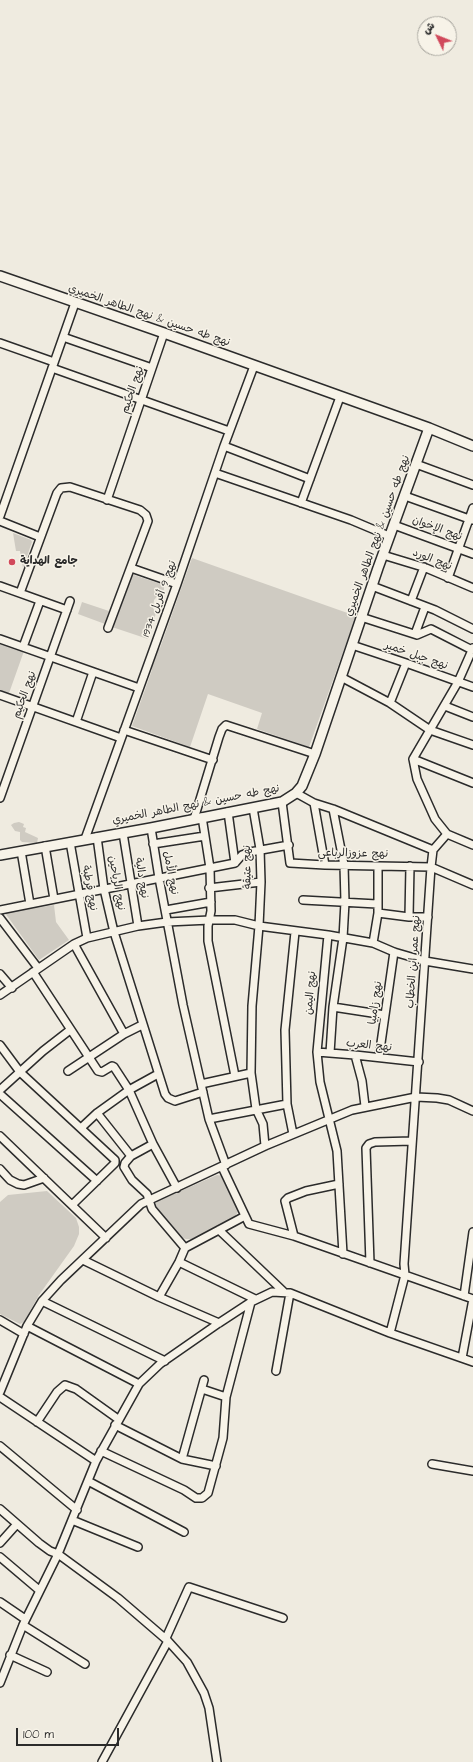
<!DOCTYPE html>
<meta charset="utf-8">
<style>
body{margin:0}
#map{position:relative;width:473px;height:1762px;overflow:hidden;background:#efebe0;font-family:"Architects Daughter","Playpen Sans Arabic",sans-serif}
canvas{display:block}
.north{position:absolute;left:417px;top:16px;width:40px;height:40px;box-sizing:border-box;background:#f7f3e8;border:1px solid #a5a39c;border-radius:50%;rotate:313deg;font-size:11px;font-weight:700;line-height:16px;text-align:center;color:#2b2b2b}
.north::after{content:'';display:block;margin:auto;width:14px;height:18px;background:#d1495b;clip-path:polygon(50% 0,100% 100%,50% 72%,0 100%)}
.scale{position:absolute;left:16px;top:1728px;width:103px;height:18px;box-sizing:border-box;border:2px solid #2b2b2b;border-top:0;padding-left:5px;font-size:12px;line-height:14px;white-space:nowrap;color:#2b2b2b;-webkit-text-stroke:3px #f7f3e8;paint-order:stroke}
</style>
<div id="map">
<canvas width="473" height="1762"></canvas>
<div class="north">ش</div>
<div class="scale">100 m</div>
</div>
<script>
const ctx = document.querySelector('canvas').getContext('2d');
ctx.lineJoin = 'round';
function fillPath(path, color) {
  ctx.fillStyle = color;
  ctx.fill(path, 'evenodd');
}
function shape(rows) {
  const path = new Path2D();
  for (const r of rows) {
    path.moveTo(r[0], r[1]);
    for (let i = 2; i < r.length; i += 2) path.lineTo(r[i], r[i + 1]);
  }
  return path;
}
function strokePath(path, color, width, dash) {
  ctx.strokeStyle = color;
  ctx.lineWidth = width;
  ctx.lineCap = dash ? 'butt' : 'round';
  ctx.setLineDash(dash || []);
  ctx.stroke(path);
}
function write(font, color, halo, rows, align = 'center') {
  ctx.font = font + ' "Architects Daughter","Playpen Sans Arabic",sans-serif';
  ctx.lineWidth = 3;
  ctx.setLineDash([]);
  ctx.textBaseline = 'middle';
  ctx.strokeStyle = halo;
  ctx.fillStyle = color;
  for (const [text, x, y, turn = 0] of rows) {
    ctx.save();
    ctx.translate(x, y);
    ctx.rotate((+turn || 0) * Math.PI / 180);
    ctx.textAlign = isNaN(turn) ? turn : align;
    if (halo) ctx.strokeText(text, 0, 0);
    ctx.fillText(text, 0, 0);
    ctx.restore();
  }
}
fillPath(shape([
 [13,533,31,540,32,542,23,568,20,551,16,551],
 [192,558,356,616,309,747,257,729,262,713,208,694,190,747,132,726,152,670,151,667,157,650,160,648],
 [131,574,164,585,164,590,160,593,154,600,153,608,156,613,148,639,112,627],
 [82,602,109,611,105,624,78,614],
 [0,642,24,651,8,696,0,693],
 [19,822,24,824,23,827,26,828,25,832,38,838,37,843,22,842,20,840,20,832,15,831,11,825,14,823],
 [54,905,56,922,69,940,39,960,5,913],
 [217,1175,223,1176,238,1212,235,1216,217,1227,192,1239,186,1239,180,1237,155,1207,155,1204,158,1201],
 [47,1191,76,1218,79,1227,79,1234,74,1246,39,1295,24,1322,20,1324,0,1314,0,1202,8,1195]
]), '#cfcbc2');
const minor = shape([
 [63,337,152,368],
 [0,343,54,362],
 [52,368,229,431],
 [224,446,310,479],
 [416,464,473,485],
 [215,473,351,520,389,536],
 [405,496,472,520],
 [107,500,164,333],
 [301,503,340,397],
 [0,516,75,303],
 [0,521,40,537],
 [394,525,473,554],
 [383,555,426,568,473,588],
 [131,568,177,584],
 [448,578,473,508],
 [0,586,67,610],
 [372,586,435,610,473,629],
 [20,593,57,493,61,488,70,487,140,510,146,515,148,521,108,628],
 [411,601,424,567],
 [361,617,417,635,431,629,472,650],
 [415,634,425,607],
 [0,639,139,688],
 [352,645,406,663,473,687],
 [23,647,40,601],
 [473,648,458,682,413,759,417,779,435,819,447,834,473,845],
 [341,677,390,703,430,730,473,745],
 [0,695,121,738],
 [390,703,406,663],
 [445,706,473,717],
 [76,722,93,672],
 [124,730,213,760],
 [413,759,473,783],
 [296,793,314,803,333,809,433,850],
 [0,798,70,601],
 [282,802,290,863,325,865,431,867,473,885],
 [314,803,325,865],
 [253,808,260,849,261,882,259,926,252,1006,251,1073,256,1109,263,1124,265,1146],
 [228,812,235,863],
 [202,817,210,868,211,911,208,926,208,941,235,1076],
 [194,819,219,737,222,729,226,725,315,754],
 [151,828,159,878,183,1005,209,1119,226,1165],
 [123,833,138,926],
 [97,837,104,889,114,932,165,1094,168,1098,175,1101,203,1092],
 [85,839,177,584,224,446,254,366],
 [70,842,87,938],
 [153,844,205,836],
 [45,846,54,899],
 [21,851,30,904],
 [209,888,261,882],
 [303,900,377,904],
 [0,910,235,863,242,855,250,852,289,845],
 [166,910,211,902],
 [378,913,409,917,428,917],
 [409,917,410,866],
 [0,918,38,968],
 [328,935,317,1052,320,1082,337,1151,343,1254],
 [373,943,378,913,378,866],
 [74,944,124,1034],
 [33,972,98,1071,102,1072,112,1066,114,1067,129,1090,153,1144,177,1188],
 [0,974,12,988],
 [0,995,74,944,87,938,138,926,167,922,210,920,235,920,259,926,328,935,373,943,394,952,425,961,473,969],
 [333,1007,385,1015],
 [0,1045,20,1072,115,1160,115,1163,113,1165,72,1205],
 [317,1052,355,1055,419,1062],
 [330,1053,333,1007,343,938,345,902,344,865,333,809],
 [355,1055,362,1081,365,1106],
 [379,1057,394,952],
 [68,1071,124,1034,142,1025],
 [201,1084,251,1073],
 [0,1090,43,1051,70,1030],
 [0,1094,97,1181],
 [97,1113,131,1156],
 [209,1119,287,1104],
 [81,1128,97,1113,129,1090,158,1074],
 [293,1134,287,1104,285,1030,295,932],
 [0,1136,106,1238],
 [153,1144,131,1156,125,1163,124,1167,132,1180,147,1194,152,1209,185,1248,179,1262,159,1297],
 [222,1167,249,1224,294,1236,473,1299],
 [0,1169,10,1180,18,1184,24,1185,44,1178],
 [219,1230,283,1291],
 [294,1236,285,1201,288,1198,306,1191,339,1184],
 [185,1248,245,1216],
 [83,1260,159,1297,219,1323],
 [179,1262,255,1299],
 [370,1263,366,1148,369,1144,375,1142,412,1141],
 [464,1296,473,1232],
 [42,1301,165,1361],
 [0,1320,24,1334],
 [27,1326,139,1384],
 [390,1333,405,1275,404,1264,431,867,433,850,447,834],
 [462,1358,473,1299],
 [276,1371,290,1293],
 [202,1389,226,1397],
 [0,1392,27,1326,42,1301,61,1280,141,1204,265,1146,352,1110,416,1097,437,1098,449,1100,473,1111],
 [0,1397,96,1461],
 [37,1422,57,1392,65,1385,76,1389,118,1419],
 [115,1425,182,1459,216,1466],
 [0,1446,77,1510],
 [101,1451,184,1490,196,1498,202,1498,208,1493,223,1438,226,1397,251,1302],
 [182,1459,204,1380],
 [432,1464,473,1471],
 [88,1481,184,1532],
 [0,1509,39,1543,50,1551,58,1554,96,1461,139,1384,160,1364,219,1323,251,1302,272,1292,290,1293,390,1333,473,1362],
 [72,1520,138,1547],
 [0,1543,17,1524],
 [0,1557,39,1590],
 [0,1602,25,1619],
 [23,1625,85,1664],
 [166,1638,189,1587,283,1618],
 [10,1655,47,1672],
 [0,1683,23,1625,58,1554,118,1598,168,1641,187,1662,204,1693,209,1708,217,1762],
 [102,1762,168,1641]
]);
const tertiary = shape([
 [0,276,164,333,429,428,378,568,315,754,302,786,296,793,282,802,151,828,0,855],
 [429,428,473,446]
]);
strokePath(minor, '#2b2b2b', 10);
strokePath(tertiary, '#2b2b2b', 12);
strokePath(minor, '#f7f3e8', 7);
strokePath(tertiary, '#f7f3e8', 9);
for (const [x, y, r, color] of [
 [12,562,4,"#d1495b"]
]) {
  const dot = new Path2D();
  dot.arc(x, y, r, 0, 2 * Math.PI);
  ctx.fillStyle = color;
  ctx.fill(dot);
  strokePath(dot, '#f7f3e8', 1.5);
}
write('11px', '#2b2b2b', '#f7f3e8', [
 ["نهج طه حسين & نهج الطاهر الخميري",149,316,19],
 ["نهج الحكيم",133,390,-71],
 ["نهج الإخوان",437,529,20],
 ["نهج طه حسين & نهج الطاهر الخميري",378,536,-70],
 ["نهج الورد",432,560,21],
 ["نهج 9 أفريل 1934",160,599,-70],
 ["نهج جبل خمير",416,656,19],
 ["نهج الحكيم",25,695,-70],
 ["نهج طه حسين & نهج الطاهر الخميري",196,805,-11],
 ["نهج عزوزالرباعي",353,854,1],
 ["نهج عتيقة",248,867,-91],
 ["نهج الأمل",170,873,79],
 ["نهج دالية",141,878,81],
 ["نهج الرياحين",116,883,80],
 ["نهج قرطبة",89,888,80],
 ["نهج عمر ابن الخطاب",414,962,-86],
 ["نهج اليمن",311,993,-85],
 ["نهج زامبيا",376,1003,-82],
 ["نهج العرب",369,1046,6]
]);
write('bold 11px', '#2b2b2b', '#f7f3e8', [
 ["جامع الهداية",20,562]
], 'left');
</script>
